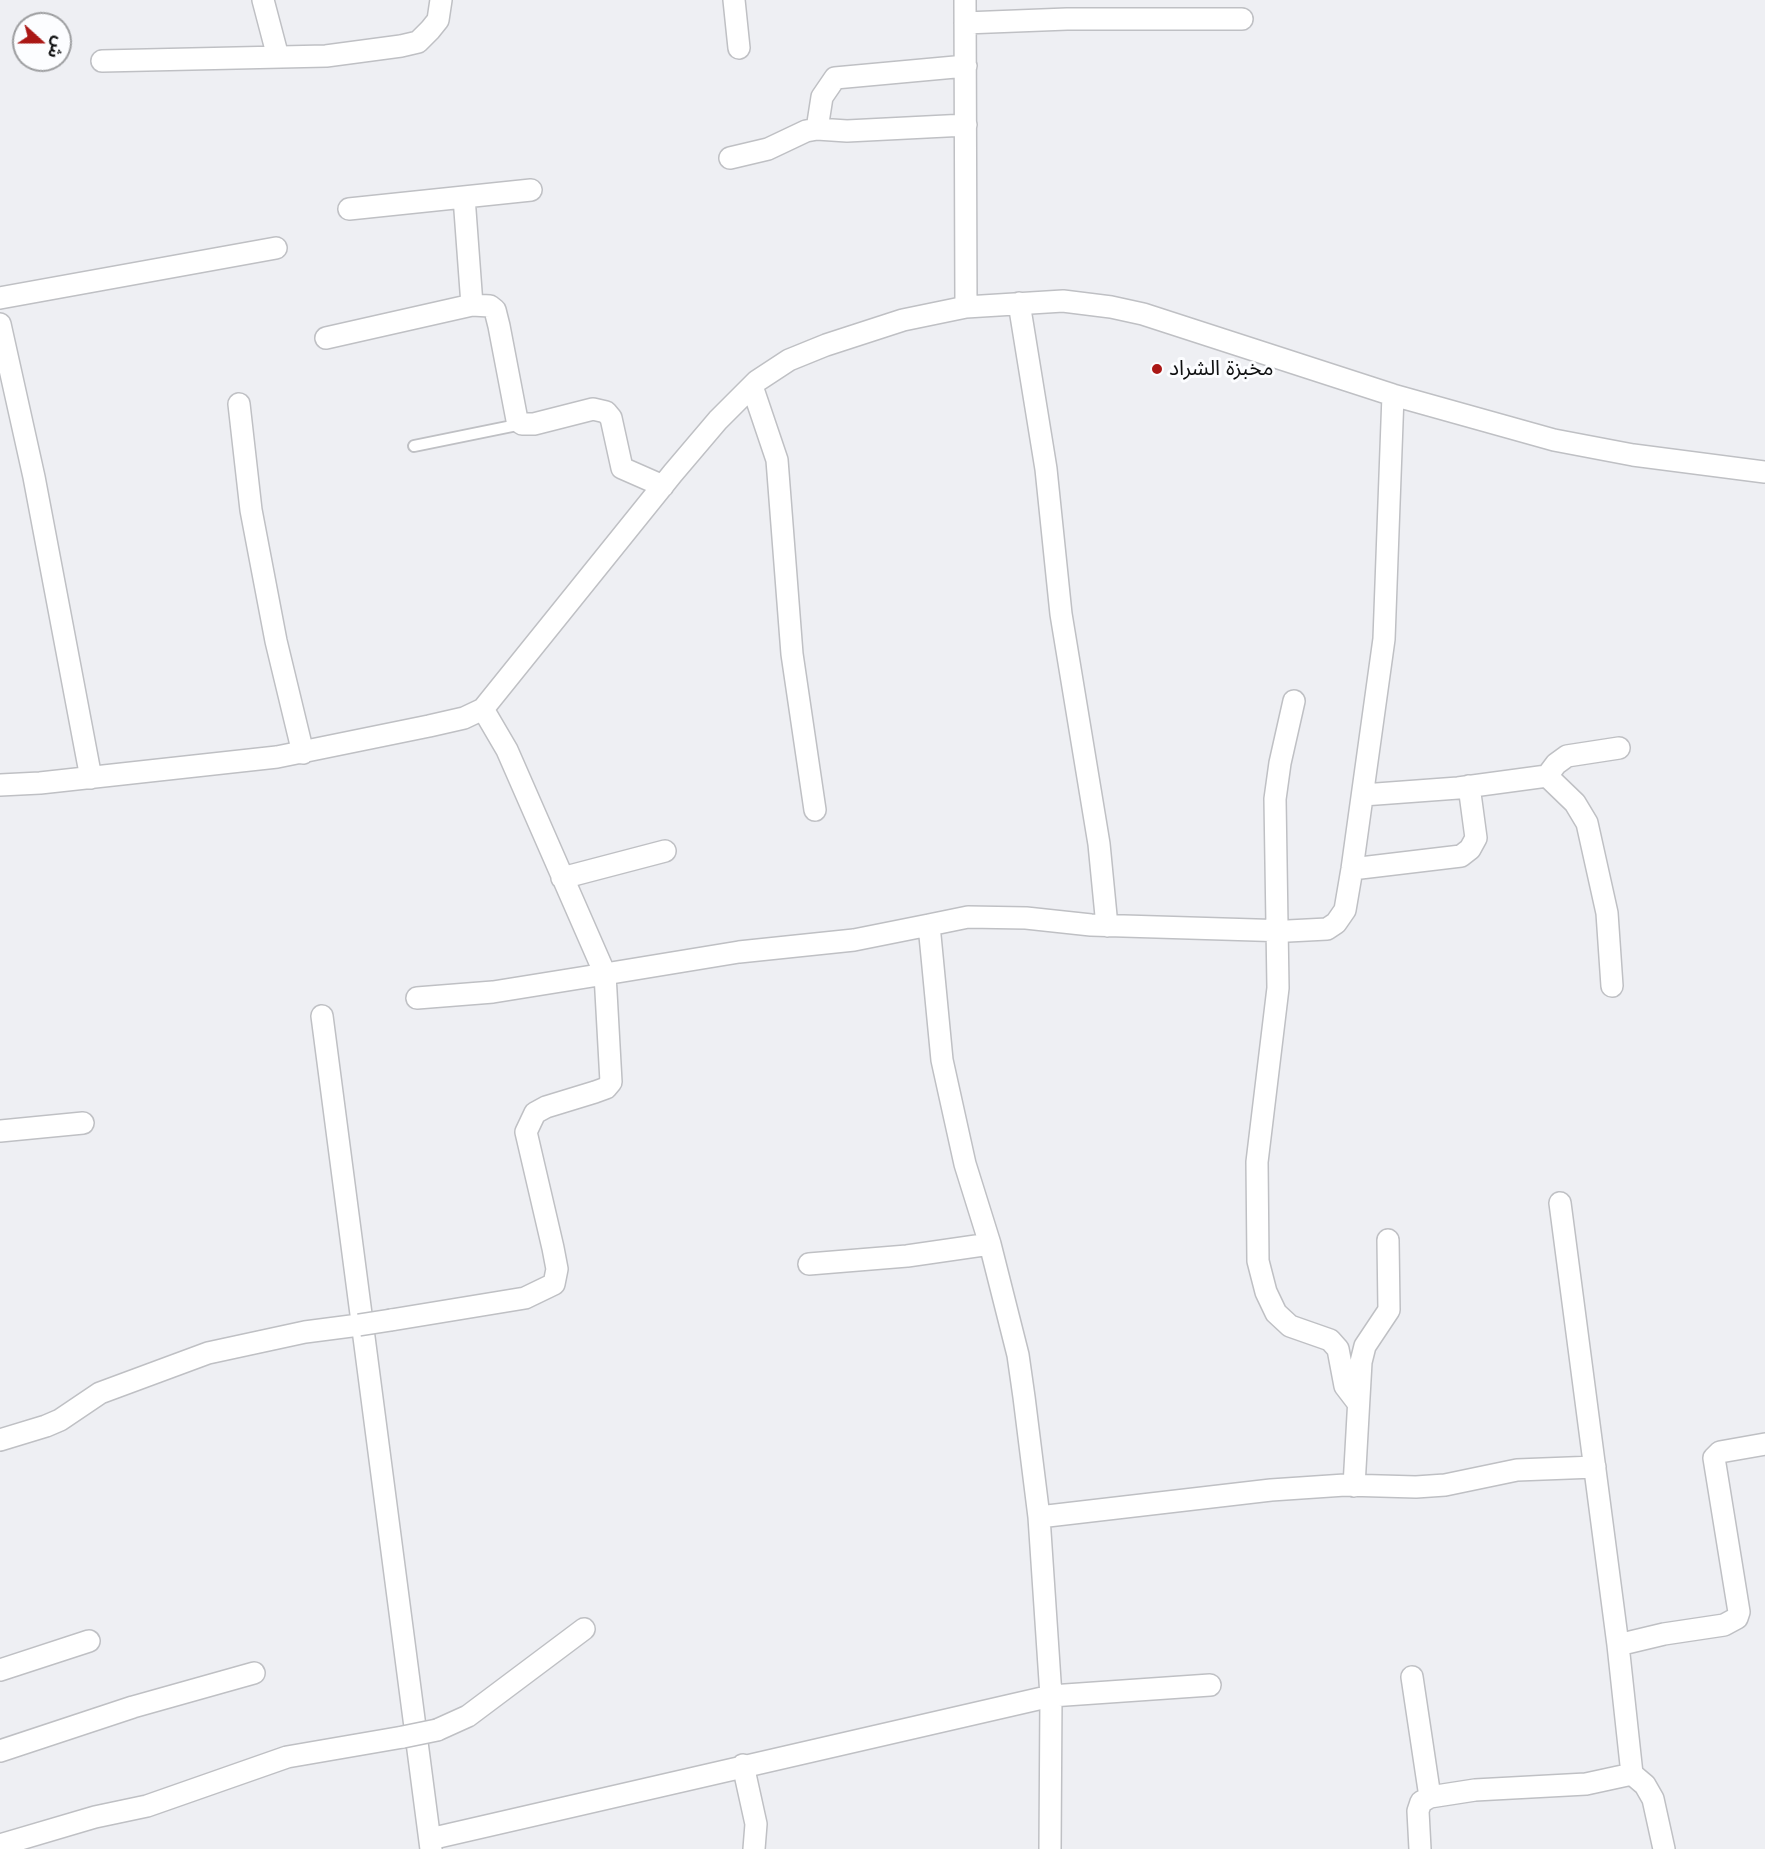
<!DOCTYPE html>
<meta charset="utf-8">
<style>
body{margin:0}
#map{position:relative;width:1765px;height:1849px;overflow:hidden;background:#eeeff3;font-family:Inter,"Noto Sans Arabic",sans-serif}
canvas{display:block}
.north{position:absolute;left:12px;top:12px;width:60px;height:60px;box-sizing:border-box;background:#fcfdff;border:2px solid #9d9ea0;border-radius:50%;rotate:111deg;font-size:16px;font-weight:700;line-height:24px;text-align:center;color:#0f1011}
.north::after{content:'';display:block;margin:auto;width:21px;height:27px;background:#aa1715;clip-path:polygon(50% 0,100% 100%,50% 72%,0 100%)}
</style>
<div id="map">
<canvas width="1765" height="1849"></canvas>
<div class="north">ش</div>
</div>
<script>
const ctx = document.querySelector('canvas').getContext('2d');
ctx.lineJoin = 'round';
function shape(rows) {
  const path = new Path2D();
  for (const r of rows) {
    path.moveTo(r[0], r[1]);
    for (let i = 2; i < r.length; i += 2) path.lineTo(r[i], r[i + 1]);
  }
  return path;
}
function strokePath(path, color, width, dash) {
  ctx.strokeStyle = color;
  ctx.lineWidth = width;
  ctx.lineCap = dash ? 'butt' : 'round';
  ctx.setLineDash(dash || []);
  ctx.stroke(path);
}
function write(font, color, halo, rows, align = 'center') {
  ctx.font = font + ' Inter,"Noto Sans Arabic",sans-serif';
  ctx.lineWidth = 6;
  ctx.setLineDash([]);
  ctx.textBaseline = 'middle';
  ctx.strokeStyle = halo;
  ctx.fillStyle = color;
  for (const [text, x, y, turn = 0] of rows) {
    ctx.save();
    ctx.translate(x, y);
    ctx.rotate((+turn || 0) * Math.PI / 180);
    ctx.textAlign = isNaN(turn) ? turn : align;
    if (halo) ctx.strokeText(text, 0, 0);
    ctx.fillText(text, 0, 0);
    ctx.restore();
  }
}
const service = shape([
 [414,446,522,424]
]);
const minor = shape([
 [263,0,278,57],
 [734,0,739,48],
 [965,0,966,307],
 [965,23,1067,19,1242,19],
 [102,61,326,56,401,46,418,42,430,30,438,20,441,0],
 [817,129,847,131,966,125],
 [730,158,768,149,806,131,817,129,822,97,835,78,966,66],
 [464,197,472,305],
 [349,209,531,190],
 [0,298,276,248],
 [1019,303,1046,469,1061,614,1099,844,1107,926],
 [0,324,34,477,91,778],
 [326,338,472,305,490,306,495,310,499,326,517,420,522,424,534,424,593,409,606,412,611,418,622,468,663,486],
 [752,386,777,460,792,654,815,810],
 [239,404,251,510,276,641,303,753],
 [1294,701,1280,763,1275,799,1278,988,1257,1162,1258,1261,1266,1292,1276,1313,1290,1326,1330,1340,1338,1349,1345,1386,1358,1403],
 [483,709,507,750,605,974,739,952,854,940,929,925],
 [1547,776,1556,764,1567,756,1619,748],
 [0,785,40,783,277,757,429,726,464,718,483,709,673,473,718,420,757,381,789,360,826,345,903,320,966,307,1063,301,1111,307,1143,314,1393,395,1554,440,1633,455,1765,472],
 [1363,795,1458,788,1547,776,1575,803,1587,823,1607,913,1612,986],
 [1352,869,1461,856,1470,849,1476,838,1469,786],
 [562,878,665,851],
 [322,1016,431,1849],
 [0,1131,83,1123],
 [809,1264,907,1256,990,1244],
 [391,1320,525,1298,554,1284,557,1269,553,1248,526,1132,535,1113,546,1107,595,1092,606,1088,611,1082,605,974,493,992,417,998],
 [0,1440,46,1426,60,1420,100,1393,208,1353,305,1332,359,1325],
 [1354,1486,1361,1362,1365,1346,1389,1310,1388,1240],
 [1039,1517,1271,1490,1345,1485,1416,1487,1445,1485,1517,1470,1595,1467],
 [1618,1645,1664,1634,1724,1625,1737,1618,1739,1612,1714,1458,1720,1452,1765,1444],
 [0,1670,89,1641],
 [1412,1677,1430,1797],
 [437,1730,468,1716,584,1629],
 [0,1751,133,1707,254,1673],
 [743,1765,756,1824,754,1849],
 [1632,1774,1645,1785,1653,1799,1664,1849],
 [430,1839,1051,1696,1210,1685],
 [0,1845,95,1817,147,1806,287,1757,403,1737],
 [1050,1849,1051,1696,1039,1517,1024,1397,1018,1355,990,1244,965,1164,942,1060,929,925,968,917,1026,918,1091,925,1288,931,1327,929,1336,923,1345,910,1352,869,1384,639,1393,395],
 [1420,1849,1418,1811,1421,1802,1430,1797,1475,1790,1586,1784,1632,1774,1618,1645,1560,1203]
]);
strokePath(service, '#bfc0c4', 14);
strokePath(minor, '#bfc0c4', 24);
strokePath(service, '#fff', 10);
strokePath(minor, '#fff', 21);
const minorBridge = shape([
 [359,1325,391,1320],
 [403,1737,437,1730]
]);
strokePath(minorBridge, '#bfc0c4', 24, []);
strokePath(minorBridge, '#fff', 21);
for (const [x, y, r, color] of [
 [1157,369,6,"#aa1715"]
]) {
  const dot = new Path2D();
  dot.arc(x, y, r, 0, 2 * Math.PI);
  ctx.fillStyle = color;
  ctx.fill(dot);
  strokePath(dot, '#fcfdff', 2);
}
write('21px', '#0f1011', '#fcfdff', [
 ["مخبزة الشراد",1169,369]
], 'left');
</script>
